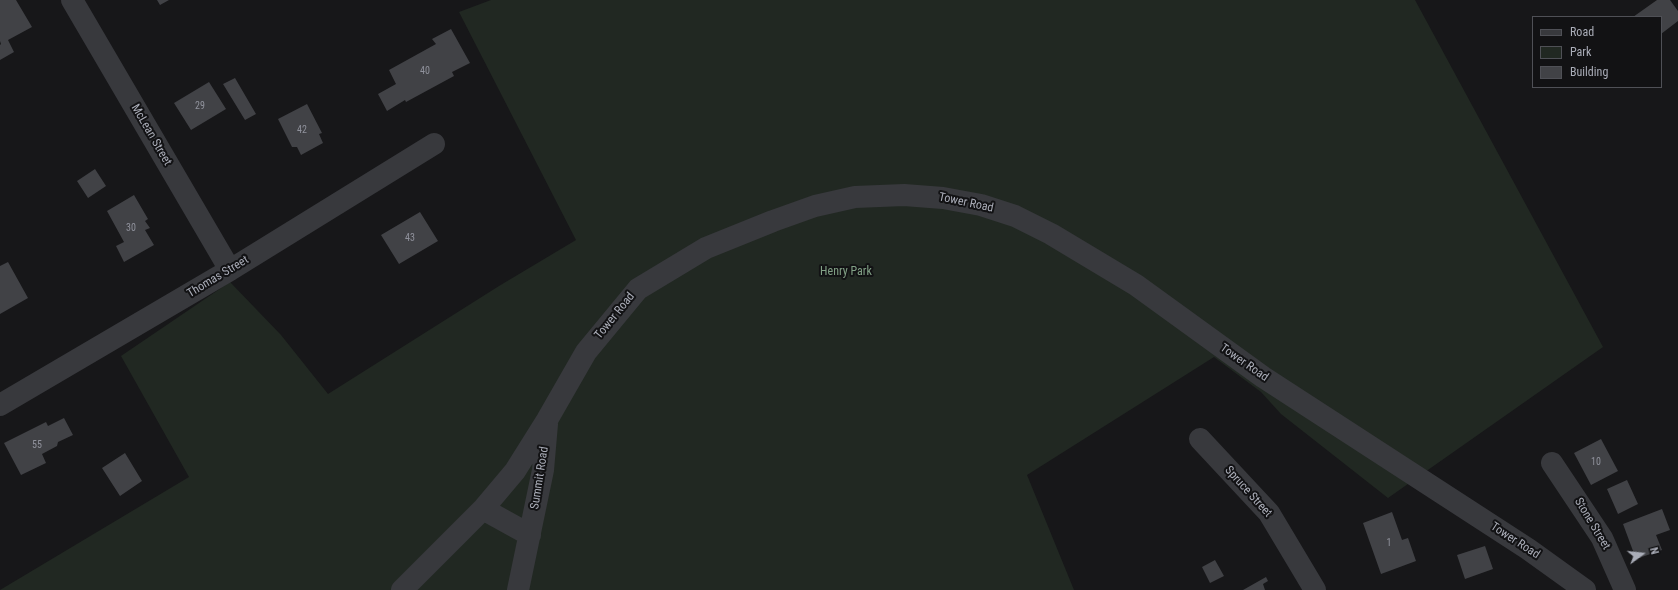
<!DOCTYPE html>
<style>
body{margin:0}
#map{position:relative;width:1678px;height:590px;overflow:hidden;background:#171719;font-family:"Roboto Condensed",sans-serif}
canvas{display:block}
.legend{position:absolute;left:1532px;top:16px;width:130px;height:72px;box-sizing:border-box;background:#121214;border:1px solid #4f5056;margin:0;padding:5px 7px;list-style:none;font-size:12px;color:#aaadb8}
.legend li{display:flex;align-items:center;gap:8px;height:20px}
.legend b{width:20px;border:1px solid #4f5056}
.north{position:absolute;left:1622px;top:534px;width:40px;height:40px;-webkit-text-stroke:3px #121214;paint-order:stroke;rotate:75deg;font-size:11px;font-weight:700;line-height:16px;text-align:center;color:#aaadb8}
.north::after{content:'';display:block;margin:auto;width:14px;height:18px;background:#aaadb8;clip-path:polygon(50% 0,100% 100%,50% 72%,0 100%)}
</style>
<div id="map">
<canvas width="1678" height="590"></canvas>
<ul class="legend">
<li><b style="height:5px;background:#38393d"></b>Road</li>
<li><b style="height:11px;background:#212822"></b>Park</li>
<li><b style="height:11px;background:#414246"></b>Building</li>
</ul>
<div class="north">N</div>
</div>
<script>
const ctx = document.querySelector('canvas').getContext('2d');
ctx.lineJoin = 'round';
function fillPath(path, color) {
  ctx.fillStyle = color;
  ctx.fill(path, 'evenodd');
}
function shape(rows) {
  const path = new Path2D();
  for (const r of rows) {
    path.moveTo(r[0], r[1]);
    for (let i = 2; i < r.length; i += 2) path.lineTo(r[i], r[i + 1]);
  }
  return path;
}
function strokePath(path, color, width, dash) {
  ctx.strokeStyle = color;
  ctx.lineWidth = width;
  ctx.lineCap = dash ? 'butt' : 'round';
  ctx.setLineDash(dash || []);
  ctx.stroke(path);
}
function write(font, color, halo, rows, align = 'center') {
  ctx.font = font + ' "Roboto Condensed",sans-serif';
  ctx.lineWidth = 4;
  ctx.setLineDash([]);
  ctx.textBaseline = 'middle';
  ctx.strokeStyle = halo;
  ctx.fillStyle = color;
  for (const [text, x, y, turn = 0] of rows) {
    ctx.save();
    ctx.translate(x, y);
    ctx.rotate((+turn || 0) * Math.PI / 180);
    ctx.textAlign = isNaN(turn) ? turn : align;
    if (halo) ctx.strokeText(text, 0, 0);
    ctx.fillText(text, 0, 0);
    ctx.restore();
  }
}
fillPath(shape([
 [491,0,1415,0,1603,347,1388,498,1281,414,1261,392,1214,357,1027,475,1074,590,0,590,189,477,121,356,230,282,281,335,328,394,499,286,576,240,459,12]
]), '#212822');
fillPath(shape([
 [0,0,16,0,32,27,8,40,14,52,0,60,0,45,1,44,0,41],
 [157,0,169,0,160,5],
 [1657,0,1670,0,1678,11,1678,21,1661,34,1661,17,1633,17],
 [451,29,470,63,452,72,454,76,406,102,405,100,387,111,378,94,396,84,389,70,436,44,432,39],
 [235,78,256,114,245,120,223,84],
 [209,82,226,109,191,130,174,103],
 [307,104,322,133,319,134,323,143,301,155,297,147,292,147,278,119],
 [95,169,106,186,88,198,77,181],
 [134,195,148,219,145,221,150,228,145,230,154,245,124,262,116,246,124,242,107,211],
 [420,212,438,241,399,264,381,235],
 [8,262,28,298,0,314,0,266],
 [64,418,73,435,58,442,57,446,42,454,46,463,21,475,4,443,46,422,48,426],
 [1601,439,1618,471,1591,485,1574,453],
 [125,453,142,481,120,496,102,468],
 [1627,480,1638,504,1618,514,1607,489],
 [1662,509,1670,530,1656,535,1662,550,1636,559,1623,524],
 [1392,512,1402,540,1408,538,1416,561,1381,574,1363,523],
 [1485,546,1493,569,1465,579,1457,555],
 [1215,560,1224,576,1210,583,1202,567],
 [1266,577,1268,581,1263,584,1265,590,1243,590]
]), '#414246');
strokePath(shape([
 [72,0,230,270],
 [0,405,230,270,434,144],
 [1200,439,1269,513,1315,590],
 [1552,463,1602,538,1625,590],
 [483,509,530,535],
 [402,590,483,509,515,471,547,420,586,352,638,289,706,248,773,221,815,206,855,197,904,195,943,198,981,205,1015,216,1051,234,1136,285,1263,377,1528,549,1585,590],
 [518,590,543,470,547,424]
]), '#38393d', 22);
write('10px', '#90929c', null, [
 ["40",425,71],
 ["29",200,106],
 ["42",302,130],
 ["30",131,228],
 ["43",410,238],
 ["55",37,445],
 ["10",1596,462],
 ["1",1389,543]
]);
write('12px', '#aaadb8', '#121214', [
 ["McLean Street",151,135,60],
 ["Tower Road",966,203,12],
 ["Thomas Street",218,277,-31],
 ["Tower Road",615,316,-51],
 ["Tower Road",1244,363,35],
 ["Summit Road",540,478,-81],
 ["Spruce Street",1248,492,48],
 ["Stone Street",1592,524,59],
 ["Tower Road",1515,541,33]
]);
write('12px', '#82a186', '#121214', [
 ["Henry Park",846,272]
]);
</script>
